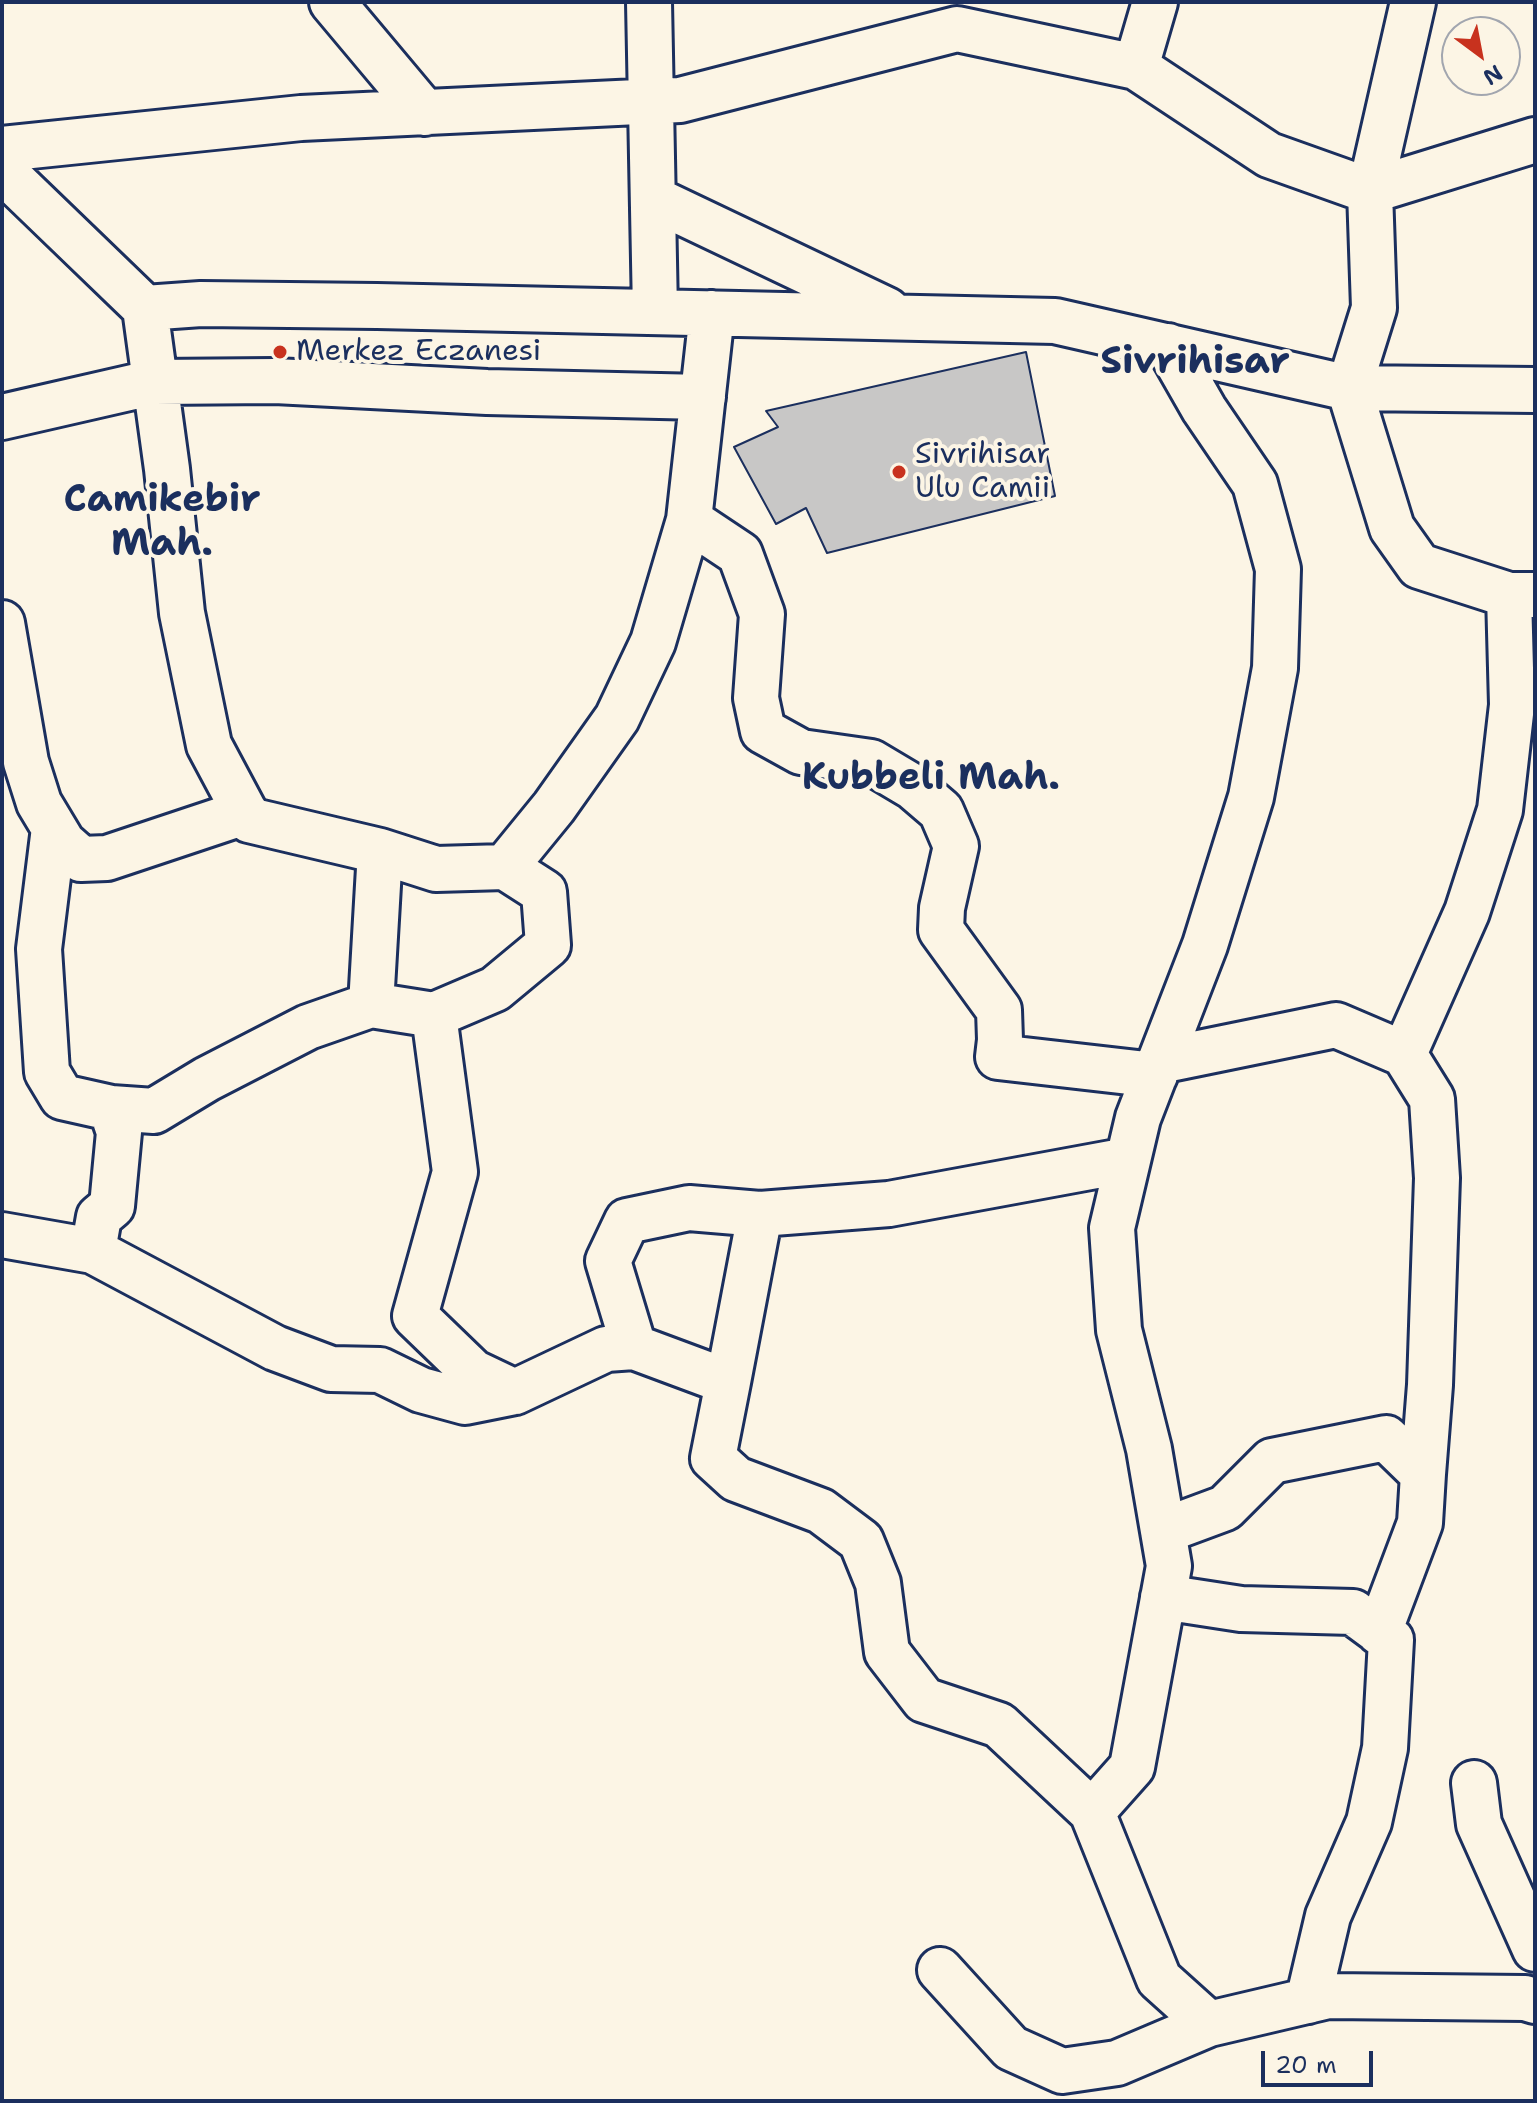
<!DOCTYPE html>
<style>
body{margin:0}
#map{position:relative;width:1537px;height:2103px;overflow:hidden;background:#fcf5e5;font-family:"Shantell Sans",sans-serif}
canvas{display:block}
.frame{position:absolute;inset:0;border:4px solid #1b2f5e;pointer-events:none}
.north{position:absolute;left:1441px;top:16px;width:80px;height:80px;box-sizing:border-box;background:#fcf5e5;border:2px solid #a2a6af;border-radius:50%;rotate:148deg;font-size:22px;font-weight:700;line-height:32px;text-align:center;color:#1b2f5e}
.north::after{content:'';display:block;margin:auto;width:28px;height:36px;background:#c8321e;clip-path:polygon(50% 0,100% 100%,50% 72%,0 100%)}
.scale{position:absolute;left:1261px;top:2051px;width:112px;height:36px;box-sizing:border-box;border:4px solid #1b2f5e;border-top:0;padding-left:10px;font-size:24px;line-height:28px;white-space:nowrap;color:#1b2f5e;-webkit-text-stroke:6px #fcf5e5;paint-order:stroke}
</style>
<div id="map">
<canvas width="1537" height="2103"></canvas>
<div class="frame"></div>
<div class="north">N</div>
<div class="scale">20 m</div>
</div>
<script>
const ctx = document.querySelector('canvas').getContext('2d');
ctx.lineJoin = 'round';
function fillPath(path, color) {
  ctx.fillStyle = color;
  ctx.fill(path, 'evenodd');
}
function shape(rows) {
  const path = new Path2D();
  for (const r of rows) {
    path.moveTo(r[0], r[1]);
    for (let i = 2; i < r.length; i += 2) path.lineTo(r[i], r[i + 1]);
  }
  return path;
}
function strokePath(path, color, width, dash) {
  ctx.strokeStyle = color;
  ctx.lineWidth = width;
  ctx.lineCap = dash ? 'butt' : 'round';
  ctx.setLineDash(dash || []);
  ctx.stroke(path);
}
function write(font, color, halo, rows, align = 'center') {
  ctx.font = font + ' "Shantell Sans",sans-serif';
  ctx.lineWidth = 8;
  ctx.setLineDash([]);
  ctx.textBaseline = 'middle';
  ctx.strokeStyle = halo;
  ctx.fillStyle = color;
  for (const [text, x, y, turn = 0] of rows) {
    ctx.save();
    ctx.translate(x, y);
    ctx.rotate((+turn || 0) * Math.PI / 180);
    ctx.textAlign = isNaN(turn) ? turn : align;
    if (halo) ctx.strokeText(text, 0, 0);
    ctx.fillText(text, 0, 0);
    ctx.restore();
  }
}
const building = shape([
 [1026,352,1055,496,827,553,806,508,776,524,734,447,778,427,766,411,1026,352]
]);
fillPath(building, '#c8c7c6');
strokePath(building, '#1b2f5e', 2);
const minor = shape([
 [332,2,425,113],
 [649,2,655,312],
 [1413,2,1370,191,1374,308,1349,388,1392,528,1419,566,1509,595,1535,595],
 [1136,67,1155,2],
 [2,149,301,118,680,100,957,29,1136,67,1269,155,1370,191,1535,140],
 [2,170,145,308,201,304,377,306,1055,321,1349,388,1535,390],
 [654,199,887,310],
 [145,308,167,469,182,613,209,745,249,820,380,851,371,1005,434,1015,455,1172,415,1316,473,1372,515,1392,606,1349,634,1347,728,1382,713,1458,736,1479,821,1511,861,1541,878,1583,887,1652,924,1700,999,1725,1092,1812],
 [1168,346,1204,409,1255,484,1278,569,1275,668,1251,797,1205,945,1138,1118,1112,1228,1119,1330,1149,1449,1169,1566,1132,1767,1092,1812,1159,1979,1209,2024,1328,1996,1525,1998,1535,2001],
 [2,417,155,382,275,381,487,392,703,397],
 [689,520,740,554,762,614,756,698,763,731,801,752,871,762,913,787,941,811,956,846,942,908,941,930,999,1010,1000,1040,998,1057,1155,1075],
 [2,623,26,762,39,803,63,843,81,859,107,858,245,812],
 [54,828,39,949,47,1072,62,1097,111,1108,119,1132,112,1206,99,1217,93,1251],
 [380,851,436,869,505,867,554,807,617,718,653,642,689,520,712,313],
 [434,1015,495,989,548,945,544,892,505,867],
 [1404,1054,1467,912,1500,810,1512,705,1509,595],
 [1160,1061,1336,1025,1404,1054,1432,1099,1437,1178,1430,1385,1423,1474],
 [111,1108,154,1111,207,1079,308,1027,371,1005],
 [2,1235,93,1251,275,1348,331,1369,380,1370,421,1390,465,1402,515,1392],
 [634,1347,608,1261,627,1221,689,1208,760,1214],
 [728,1382,760,1214,889,1204,1128,1160],
 [1163,1531,1225,1508,1272,1461,1386,1438,1423,1474,1420,1523,1379,1632],
 [1163,1597,1241,1609,1353,1612,1391,1640,1385,1748,1369,1822,1328,1916,1308,2001],
 [1474,1783,1479,1824,1535,1949],
 [940,1970,1011,2048,1062,2071,1117,2063,1209,2024]
]);
strokePath(minor, '#1b2f5e', 50);
strokePath(minor, '#fcf5e5', 44);
for (const [x, y, r, color] of [
 [280,352,8,"#c8321e"],
 [899,472,8,"#c8321e"]
]) {
  const dot = new Path2D();
  dot.arc(x, y, r, 0, 2 * Math.PI);
  ctx.fillStyle = color;
  ctx.fill(dot);
  strokePath(dot, '#fcf5e5', 3);
}
write('30px', '#1b2f5e', '#fcf5e5', [
 ["Merkez Eczanesi",296,352],
 ["Sivrihisar",915,455],
 ["Ulu Camii",915,489]
], 'left');
write('bold 38px', '#1b2f5e', '#fcf5e5', [
 ["Sivrihisar",1195,363],
 ["Camikebir",162,501],
 ["Mah.",162,545],
 ["Kubbeli Mah.",931,779]
]);
</script>
